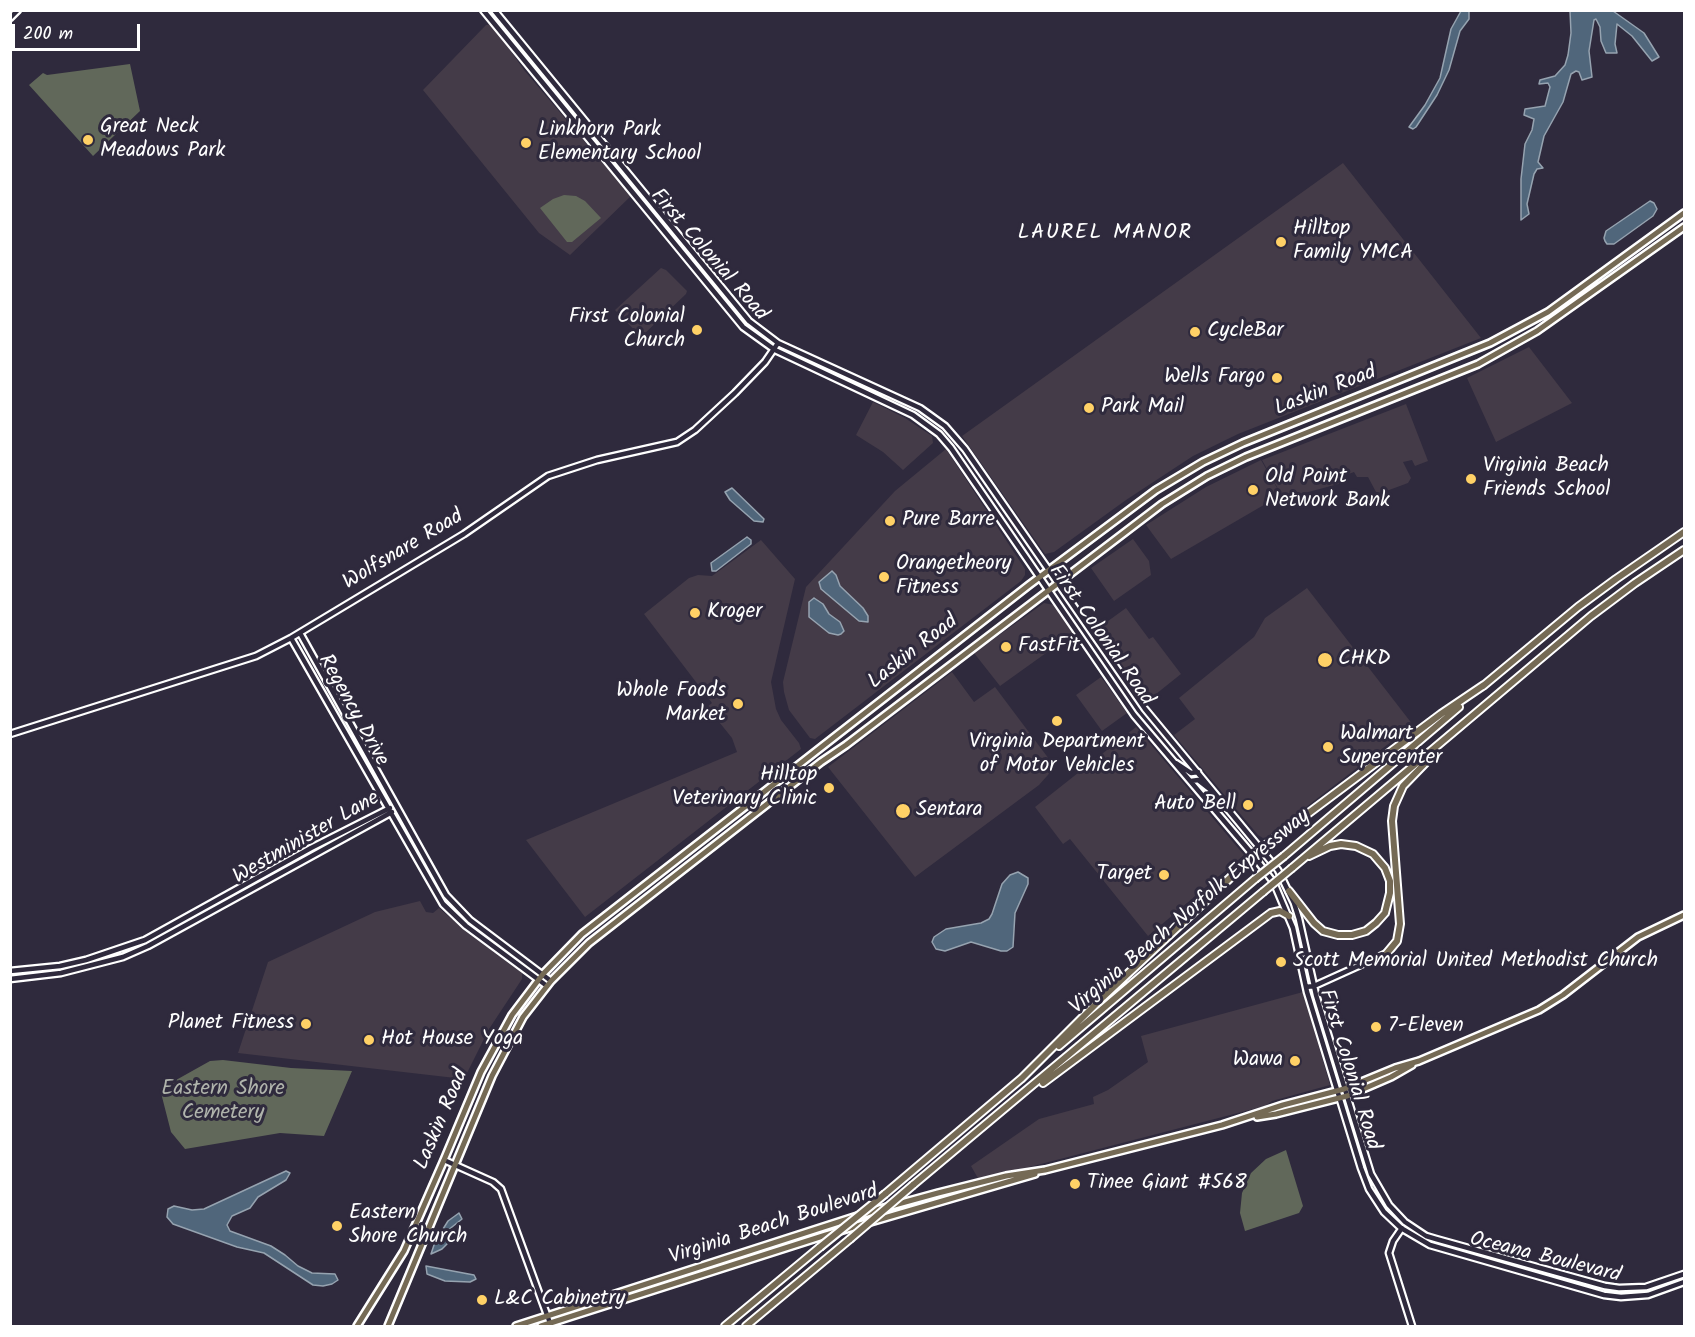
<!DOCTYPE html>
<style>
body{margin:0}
#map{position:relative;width:1695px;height:1337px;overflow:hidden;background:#2f2a3d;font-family:Kalam,sans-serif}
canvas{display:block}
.frame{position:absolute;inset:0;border:12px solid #fff;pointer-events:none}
.scale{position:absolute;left:12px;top:24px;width:128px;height:27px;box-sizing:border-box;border:3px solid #fff;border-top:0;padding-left:8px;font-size:18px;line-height:21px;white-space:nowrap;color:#fff;-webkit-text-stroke:4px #2f2a3d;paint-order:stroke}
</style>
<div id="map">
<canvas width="1695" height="1337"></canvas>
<div class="frame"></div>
<div class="scale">200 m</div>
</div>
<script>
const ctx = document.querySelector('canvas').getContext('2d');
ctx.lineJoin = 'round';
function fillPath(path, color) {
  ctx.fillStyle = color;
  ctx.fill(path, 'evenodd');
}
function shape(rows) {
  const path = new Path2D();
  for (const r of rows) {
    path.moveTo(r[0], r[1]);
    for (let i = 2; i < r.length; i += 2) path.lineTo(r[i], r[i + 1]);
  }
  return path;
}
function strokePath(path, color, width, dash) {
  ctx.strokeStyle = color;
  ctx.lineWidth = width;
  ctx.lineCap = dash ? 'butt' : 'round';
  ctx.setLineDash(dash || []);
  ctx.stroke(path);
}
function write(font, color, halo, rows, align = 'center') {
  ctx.font = font + ' Kalam,sans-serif';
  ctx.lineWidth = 6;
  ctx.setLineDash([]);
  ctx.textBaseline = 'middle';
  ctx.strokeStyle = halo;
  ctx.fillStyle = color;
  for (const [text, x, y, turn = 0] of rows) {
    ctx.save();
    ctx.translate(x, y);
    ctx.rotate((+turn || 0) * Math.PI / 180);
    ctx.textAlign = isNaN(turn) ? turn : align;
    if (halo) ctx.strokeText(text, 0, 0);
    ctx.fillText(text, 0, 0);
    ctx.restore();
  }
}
fillPath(shape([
 [492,24,524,70,631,196,570,255,539,233,423,90,486,25],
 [1343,163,1481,338,1238,434,1193,456,1126,500,1054,552,1045,554,962,436],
 [661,268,666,270,687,291,686,294,641,337,615,310],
 [1529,347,1572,403,1496,442,1467,378],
 [873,402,905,418,932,436,933,443,903,470,883,452,856,435],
 [1406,404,1428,461,1415,466,1412,460,1403,462,1411,478,1408,483,1381,493,1376,492,1368,477,1357,477,1354,472,1343,476,1346,482,1297,495,1282,496,1262,460],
 [946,449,1025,569,1025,575,1021,581,815,739,810,738,789,710,784,692,783,682,806,587,895,491],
 [1261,460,1281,495,1171,559,1146,525,1206,487],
 [1133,539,1149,561,1151,575,1114,601,1091,568],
 [761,540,795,579,771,682,776,709,781,720,799,743,801,749,585,917,526,840,737,752,732,738,707,707,712,703,644,614,689,578,698,575,712,576],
 [1307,588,1413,725,1267,837,1263,838,1258,835,1174,735,1195,719,1179,698,1254,637,1265,618],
 [1044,603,1054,605,1074,633,1000,686,974,653],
 [1126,608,1149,639,1153,637,1181,674,1151,698,1145,697,1097,629],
 [952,672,974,702,995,687,1055,767,1039,785,915,877,828,767],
 [1101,677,1127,713,1102,731,1076,695],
 [1136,727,1244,855,1148,936,1070,839,1063,844,1035,807],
 [420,901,426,912,433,913,439,908,468,933,522,973,522,979,489,1029,464,1079,238,1053,268,962,375,912],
 [1303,992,1330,1085,1272,1101,1265,1106,1234,1114,979,1180,971,1166,1039,1119,1094,1104,1093,1097,1108,1090,1148,1062,1141,1036]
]), '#443b48');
fillPath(shape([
 [130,64,140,111,93,156,29,85,43,73,47,75],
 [564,195,576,196,585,201,601,218,572,242,567,242,540,208,553,199],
 [223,1060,291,1068,352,1071,324,1136,280,1133,185,1149,171,1132,160,1089,210,1061],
 [1286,1150,1303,1206,1299,1213,1245,1231,1240,1213,1242,1193,1251,1173,1266,1159]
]), '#61685a');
const water = shape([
 [1461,11,1469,11,1469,19,1460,31,1449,70,1437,95,1416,127,1413,129,1409,127,1425,105,1440,78,1451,29,1461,11],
 [1570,11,1613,11,1644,33,1659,57,1652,61,1632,36,1617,24,1615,44,1617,53,1606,53,1601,41,1600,27,1596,19,1594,20,1589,51,1592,77,1582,80,1579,72,1576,71,1571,74,1563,102,1544,136,1538,162,1543,168,1537,169,1534,174,1527,204,1529,214,1521,220,1521,179,1525,144,1532,130,1534,119,1524,115,1525,109,1545,106,1550,87,1548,83,1539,84,1540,80,1555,76,1565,65,1568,55,1571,33,1570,11],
 [1650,201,1654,203,1657,209,1653,216,1614,244,1607,244,1605,241,1604,238,1606,231,1650,201],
 [732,488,764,519,763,522,754,521,730,500,725,492,732,488],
 [747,537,751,540,751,544,716,571,712,571,711,563,747,537],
 [832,571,836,575,840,586,863,608,868,616,868,622,859,621,821,589,819,582,832,571],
 [814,598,823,604,829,614,840,622,844,631,841,634,838,635,829,633,809,617,809,602,814,598],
 [1018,872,1028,878,1028,884,1015,913,1013,947,1007,951,1001,951,971,942,945,951,936,949,932,942,934,937,946,929,981,923,989,919,992,914,1002,884,1010,875,1018,872],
 [286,1171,290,1173,286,1180,258,1197,250,1208,232,1216,227,1225,230,1231,271,1246,285,1255,298,1266,312,1273,335,1274,338,1280,332,1284,323,1286,313,1285,264,1253,237,1247,173,1224,167,1217,168,1209,174,1206,192,1210,204,1209,286,1171],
 [459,1213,462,1219,447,1231,447,1244,442,1249,431,1254,435,1242,448,1221,459,1213],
 [426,1266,474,1275,476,1279,470,1282,445,1281,427,1274,426,1266]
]);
fillPath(water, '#50667b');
strokePath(water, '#96a3b0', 1.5);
const secondary = shape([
 [483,10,743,327,775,350,913,415,939,434,951,448,1134,715,1253,855,1274,883,1293,928,1307,992,1361,1168,1369,1189,1384,1212,1401,1228,1430,1245,1604,1295,1621,1297,1648,1295,1684,1282],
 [494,10,749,321,778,343,920,408,945,426,965,449,1145,709,1278,870,1294,903,1299,919,1316,995,1371,1174,1389,1205,1405,1222,1426,1236,1436,1239,1605,1286,1619,1288,1646,1287,1684,1274],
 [10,18,18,10],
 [300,633,446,895,470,920,551,981],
 [291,638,443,904,466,926,547,986],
 [10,734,256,656,291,638,464,534,548,476,597,460,677,442,695,430,735,393,765,362,778,343],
 [1176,763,1191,773,1198,772],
 [1191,781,1198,780,1212,791],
 [10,971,60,966,86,960,145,940,311,848,390,808],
 [10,979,61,973,123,957,148,946,392,812],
 [1306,987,1314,986,1387,953],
 [444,1160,493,1182,501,1189,550,1323],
 [1402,1228,1393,1241,1389,1253,1412,1326]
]);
const primary = shape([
 [1257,1117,1276,1114,1347,1096,1391,1077,1412,1065],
 [357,1326,404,1251,444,1160,481,1072,512,1015,543,974,582,934,1029,585,1156,490,1203,462,1243,443,1490,343,1548,312,1684,213],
 [388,1326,492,1076,523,1017,551,981,589,943,821,762,846,745,1162,504,1207,476,1246,457,1478,364,1537,331,1684,227],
 [516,1326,876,1210,938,1193,1006,1176,1045,1170,1222,1125,1283,1105,1344,1089,1395,1068,1419,1061,1539,1010,1563,995,1638,937,1684,915],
 [541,1326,826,1235,1035,1174]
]);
const highway = shape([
 [1483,686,1578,607,1616,579,1684,532],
 [1284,856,1459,707],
 [1292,868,1591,616,1635,583,1684,550],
 [1289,891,1314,923,1323,931,1338,935,1352,935,1366,931,1376,923,1385,913,1390,893,1390,881,1385,868,1373,854,1356,846,1341,844,1330,846,1309,856],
 [1387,953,1397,941,1400,924,1392,821,1394,806,1403,786,1432,756],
 [1059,1046,1255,879],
 [1021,1079,1103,997,1262,848,1441,714,1484,685],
 [1043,1083,1271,913,1280,911,1289,916],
 [913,1185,1263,892],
 [885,1194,1022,1078],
 [725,1326,820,1247],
 [746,1326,850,1239]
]);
strokePath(secondary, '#fff', 9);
strokePath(primary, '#fff', 10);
strokePath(highway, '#fff', 10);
strokePath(secondary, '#2f2a3d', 4.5);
strokePath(primary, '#756a55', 5);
strokePath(highway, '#756a55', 6);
const highwayBridge = shape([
 [1255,879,1284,856],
 [1263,892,1292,868],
 [850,1239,913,1185],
 [820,1247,885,1194]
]);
strokePath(highwayBridge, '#fff', 10, []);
strokePath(highwayBridge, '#756a55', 6);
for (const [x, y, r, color] of [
 [88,140,6,"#ffd166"],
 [526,143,6,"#ffd166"],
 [1281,242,6,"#ffd166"],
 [697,330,6,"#ffd166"],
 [1195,332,6,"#ffd166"],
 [1277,378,6,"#ffd166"],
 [1089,408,6,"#ffd166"],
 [1471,479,6,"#ffd166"],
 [1253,490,6,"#ffd166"],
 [890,521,6,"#ffd166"],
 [884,577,6,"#ffd166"],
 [695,613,6,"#ffd166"],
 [1006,647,6,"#ffd166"],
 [1325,660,8,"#ffd166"],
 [738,704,6,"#ffd166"],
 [1057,721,6,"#ffd166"],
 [1328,747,6,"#ffd166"],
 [829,788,6,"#ffd166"],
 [1248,805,6,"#ffd166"],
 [903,811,8,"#ffd166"],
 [1164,875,6,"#ffd166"],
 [1281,962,6,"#ffd166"],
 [306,1024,6,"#ffd166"],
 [1376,1027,6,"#ffd166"],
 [369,1040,6,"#ffd166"],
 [1295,1061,6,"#ffd166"],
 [1075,1184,6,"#ffd166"],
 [337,1226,6,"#ffd166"],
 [482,1300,6,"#ffd166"]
]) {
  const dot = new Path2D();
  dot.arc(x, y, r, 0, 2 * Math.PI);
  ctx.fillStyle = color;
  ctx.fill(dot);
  strokePath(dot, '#2f2a3d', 2);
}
write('21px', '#fff', '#2f2a3d', [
 ["Great Neck",100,128],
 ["Meadows Park",100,152],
 ["Linkhorn Park",538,131],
 ["Elementary School",538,155],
 ["Hilltop",1293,230],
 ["Family YMCA",1293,254],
 ["First Colonial",685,318,"right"],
 ["Church",685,342,"right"],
 ["CycleBar",1207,332],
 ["Wells Fargo",1265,378,"right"],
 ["Park Mail",1101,408],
 ["Virginia Beach",1483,467],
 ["Friends School",1483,491],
 ["Old Point",1265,478],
 ["Network Bank",1265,502],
 ["Pure Barre",902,521],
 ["Orangetheory",896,565],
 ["Fitness",896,589],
 ["Kroger",707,613],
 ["FastFit",1018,647],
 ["CHKD",1338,660],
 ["Whole Foods",726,692,"right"],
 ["Market",726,716,"right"],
 ["Walmart",1340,735],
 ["Supercenter",1340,759],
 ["Virginia Department",1057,743,"center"],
 ["of Motor Vehicles",1057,767,"center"],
 ["Hilltop",817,776,"right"],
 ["Veterinary Clinic",817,800,"right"],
 ["Auto Bell",1236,805,"right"],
 ["Sentara",916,811],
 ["Target",1152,875,"right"],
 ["Scott Memorial United Methodist Church",1293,962],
 ["Planet Fitness",294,1024,"right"],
 ["7-Eleven",1388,1027],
 ["Hot House Yoga",381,1040],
 ["Wawa",1283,1061,"right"],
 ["Tinee Giant #568",1087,1184],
 ["Eastern",349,1214],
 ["Shore Church",349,1238],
 ["L&C Cabinetry",494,1300]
], 'left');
write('21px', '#fff', '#2f2a3d', [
 ["First Colonial Road",708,256,49],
 ["Laskin Road",1326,392,-21],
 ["Wolfsnare Road",404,551,-31],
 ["First Colonial Road",1100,636,55],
 ["Laskin Road",914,653,-38],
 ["Regency Drive",352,711,61],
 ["Westminister Lane",307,839,-30],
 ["Virginia Beach-Norfolk Expressway",1191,913,-40],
 ["First Colonial Road",1348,1070,73],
 ["Laskin Road",443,1120,-67],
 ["Virginia Beach Boulevard",774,1226,-18],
 ["Oceana Boulevard",1545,1259,14]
]);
write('21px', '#b0b4ac', '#2f2a3d', [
 ["Eastern Shore",223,1090],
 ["Cemetery",223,1114]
]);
ctx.letterSpacing = '1.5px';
write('22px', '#fff', '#2f2a3d', [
 ["LAUREL MANOR",1105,234]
]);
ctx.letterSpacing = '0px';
</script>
